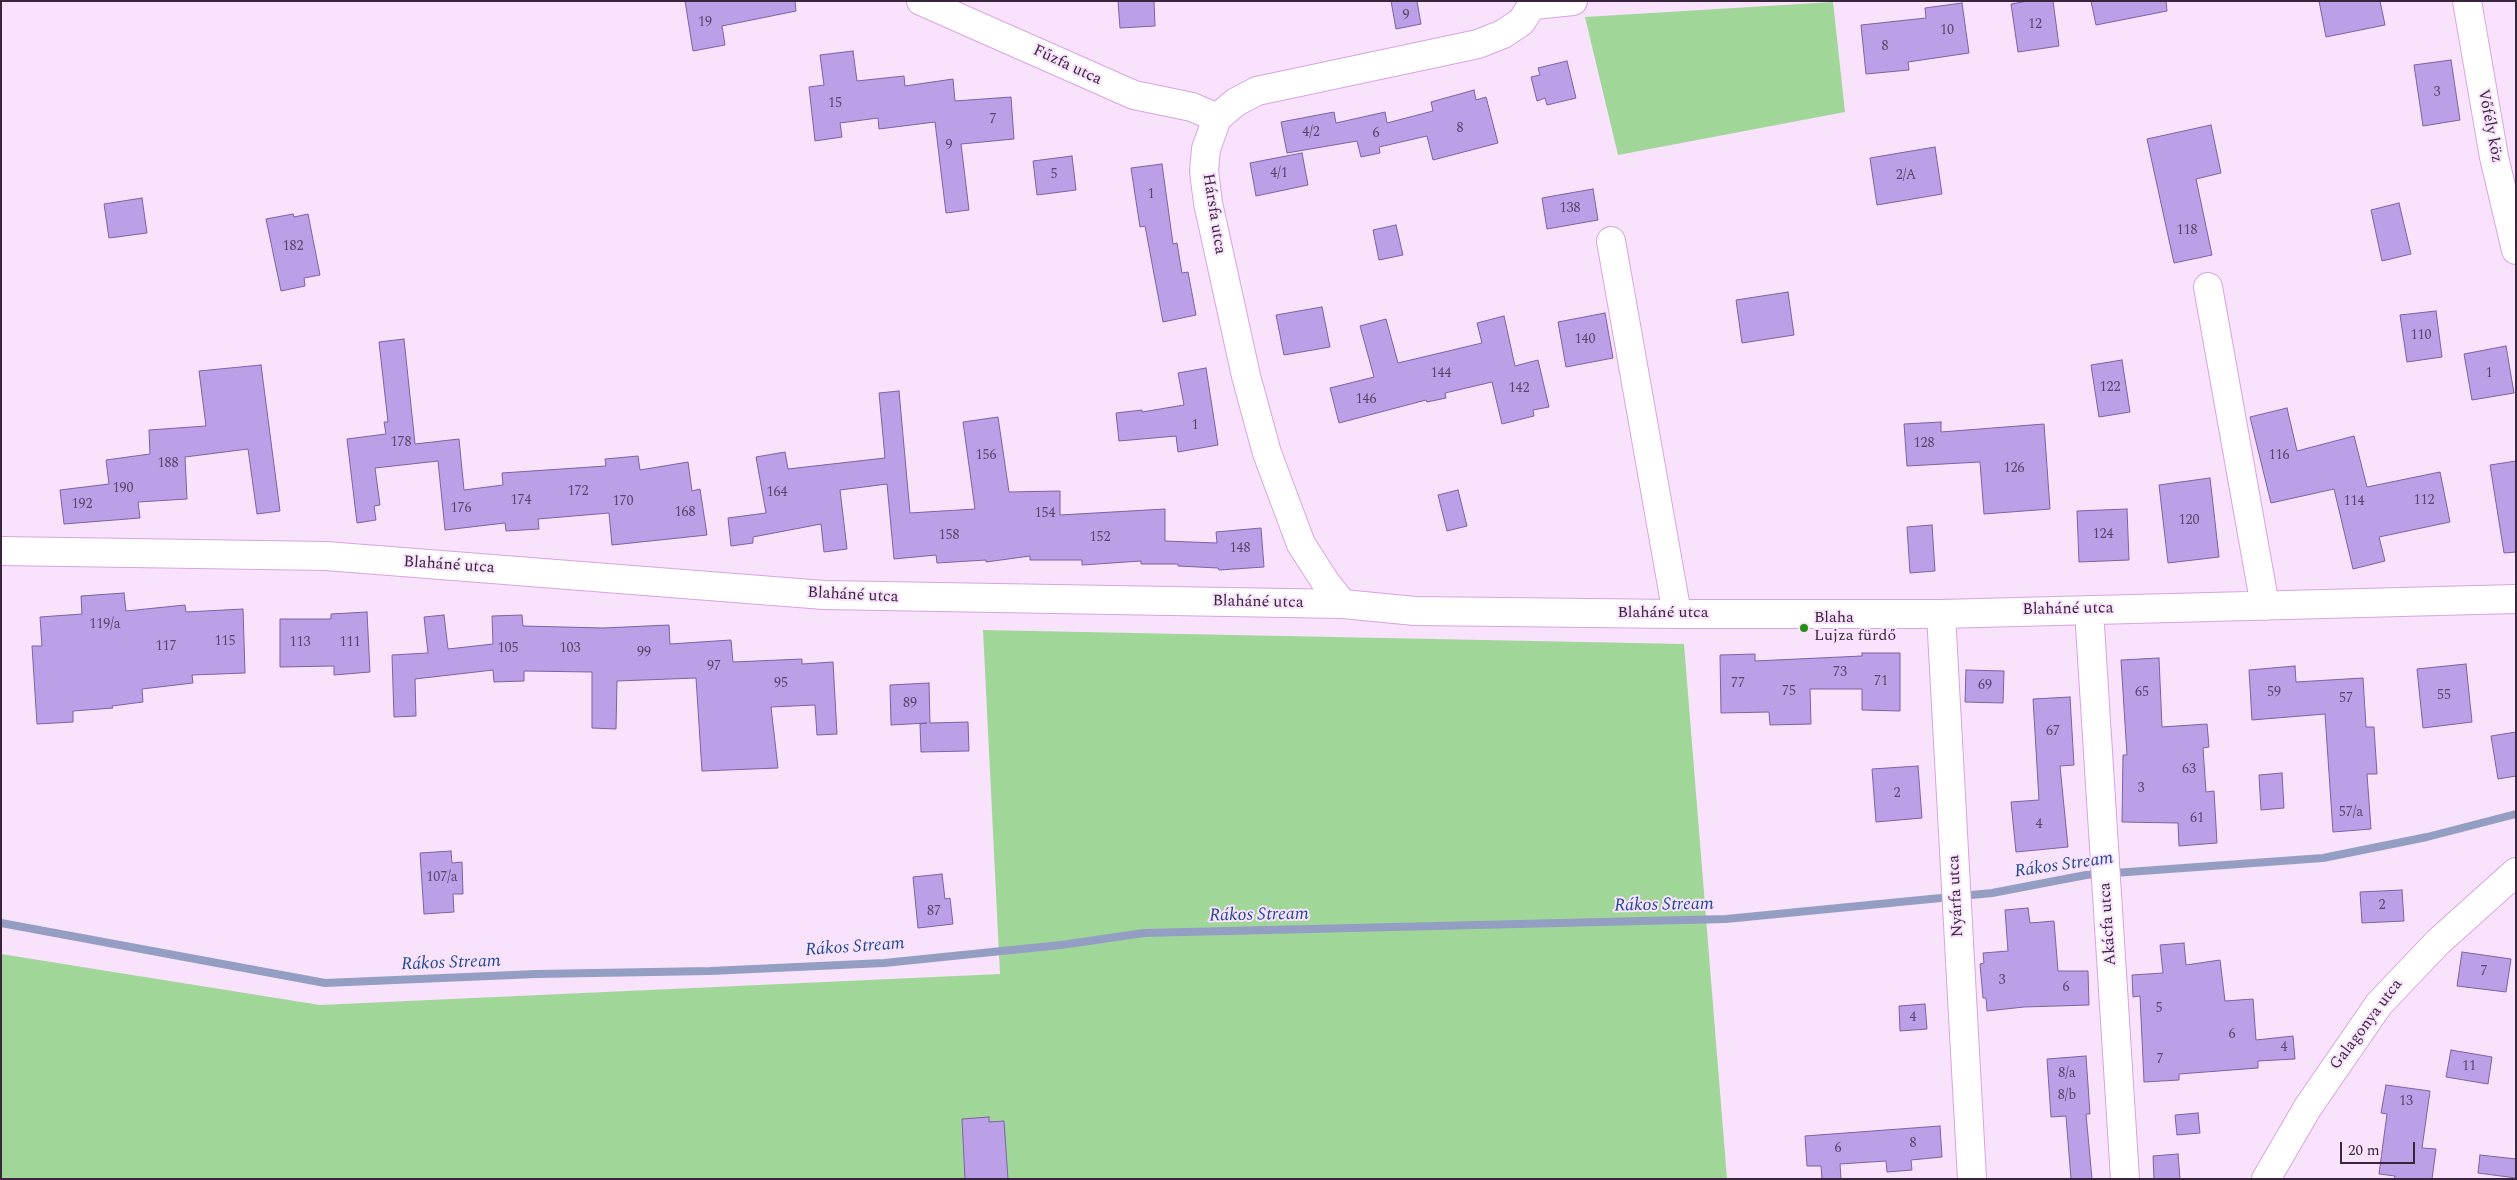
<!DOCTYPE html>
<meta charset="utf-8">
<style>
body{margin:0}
#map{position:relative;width:2517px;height:1180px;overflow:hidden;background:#f9e2fc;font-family:Spectral,serif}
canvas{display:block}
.frame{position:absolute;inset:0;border:2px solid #3a253e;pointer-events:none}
.scale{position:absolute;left:2340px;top:1142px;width:75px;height:22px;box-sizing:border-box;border:2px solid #3a253e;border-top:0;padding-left:6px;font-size:15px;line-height:18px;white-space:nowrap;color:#3a253e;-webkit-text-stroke:4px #f9e2fc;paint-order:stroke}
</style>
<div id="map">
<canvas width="2517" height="1180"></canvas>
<div class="frame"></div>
<div class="scale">20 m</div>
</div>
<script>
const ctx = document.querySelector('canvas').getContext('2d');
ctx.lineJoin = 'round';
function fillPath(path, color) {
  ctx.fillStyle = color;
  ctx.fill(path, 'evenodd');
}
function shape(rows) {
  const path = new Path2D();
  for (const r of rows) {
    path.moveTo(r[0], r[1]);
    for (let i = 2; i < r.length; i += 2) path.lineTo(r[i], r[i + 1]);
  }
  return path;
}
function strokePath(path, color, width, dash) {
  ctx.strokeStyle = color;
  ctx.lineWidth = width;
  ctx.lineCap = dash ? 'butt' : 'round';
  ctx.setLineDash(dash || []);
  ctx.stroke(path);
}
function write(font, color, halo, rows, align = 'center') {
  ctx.font = font + ' Spectral,serif';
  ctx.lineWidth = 4;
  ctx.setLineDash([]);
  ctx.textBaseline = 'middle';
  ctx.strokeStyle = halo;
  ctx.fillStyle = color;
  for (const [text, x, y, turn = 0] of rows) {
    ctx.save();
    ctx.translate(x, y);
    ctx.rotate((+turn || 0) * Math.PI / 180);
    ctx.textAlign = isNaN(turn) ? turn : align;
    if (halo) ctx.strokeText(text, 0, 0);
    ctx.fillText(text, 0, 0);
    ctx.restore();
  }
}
fillPath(shape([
 [1833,2,1845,112,1618,155,1585,17],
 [983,630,1684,644,1727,1179,1,1179,1,954,320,1005,1000,974]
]), '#a1d699');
strokePath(shape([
 [1,923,325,983,536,974,710,971,884,963,1061,945,1144,933,1726,919,1992,893,2086,875,2323,858,2427,837,2516,814]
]), '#949ec3', 8);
const building = shape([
 [685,1,795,1,796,11,722,26,725,45,693,51,685,1],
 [1118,1,1154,1,1155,26,1120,28,1118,1],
 [1391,1,1417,1,1421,24,1396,29,1391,1],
 [2028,1,2053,1,2059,46,2018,52,2011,4,2028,1],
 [2091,1,2166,1,2167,11,2096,25,2091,1],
 [2319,1,2380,1,2385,25,2326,37,2319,1],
 [1962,3,1969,53,1908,62,1909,70,1866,74,1861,25,1926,18,1925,8,1962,3],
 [853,51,857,81,904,76,905,86,953,79,955,101,1011,97,1014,139,961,144,969,210,946,213,935,122,879,129,878,118,840,123,842,137,815,141,809,87,824,85,820,55,853,51],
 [2451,60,2460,120,2423,126,2414,65,2451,60],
 [1567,61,1576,98,1547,105,1545,98,1537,101,1531,77,1540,75,1538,68,1567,61],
 [1474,90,1476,100,1486,97,1498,143,1433,160,1427,136,1379,147,1380,153,1361,157,1357,141,1287,153,1281,122,1334,112,1336,123,1385,112,1387,123,1433,111,1431,102,1474,90],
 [2211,125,2221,173,2196,179,2212,255,2174,263,2147,139,2211,125],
 [1935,147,1942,194,1877,205,1870,158,1935,147],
 [1302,153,1308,185,1256,196,1250,163,1302,153],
 [1072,156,1076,190,1037,195,1033,161,1072,156],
 [1162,164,1173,244,1177,243,1182,273,1188,272,1196,315,1163,322,1145,226,1140,227,1131,168,1162,164],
 [1593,189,1598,220,1547,229,1542,198,1593,189],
 [142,198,147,233,109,238,104,204,142,198],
 [2399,203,2411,254,2382,261,2371,210,2399,203],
 [293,214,294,217,308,214,320,275,304,278,305,286,281,291,266,219,293,214],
 [1396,225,1403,255,1379,260,1373,230,1396,225],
 [1788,292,1794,335,1742,343,1736,300,1788,292],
 [1322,307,1330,347,1284,355,1276,315,1322,307],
 [2436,311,2442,357,2407,362,2400,315,2436,311],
 [1605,313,1613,358,1566,367,1558,322,1605,313],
 [1504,316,1515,366,1538,360,1549,407,1533,410,1534,416,1502,424,1492,382,1445,393,1446,398,1427,402,1426,400,1339,423,1330,388,1374,377,1360,326,1386,319,1398,363,1482,343,1477,323,1504,316],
 [404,339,415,444,459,439,464,490,503,485,502,473,606,466,605,459,638,456,640,470,688,462,692,491,700,489,707,535,612,545,609,513,538,519,539,529,506,531,505,523,445,530,438,461,375,468,380,505,374,506,376,520,357,523,347,439,386,434,384,422,388,422,379,342,404,339],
 [2506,346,2514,393,2472,400,2464,354,2506,346],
 [2122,360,2130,412,2099,417,2091,365,2122,360],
 [261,365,280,511,257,514,248,449,185,457,187,499,138,502,140,518,64,524,60,490,109,484,106,460,150,454,149,430,206,426,199,371,261,365],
 [1206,368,1218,445,1178,452,1176,436,1119,441,1116,413,1142,410,1142,412,1184,405,1178,373,1206,368],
 [899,391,910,513,975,509,963,422,998,417,1009,492,1060,491,1060,515,1165,509,1165,541,1217,543,1216,532,1261,528,1264,567,1219,570,1218,568,1178,566,1178,564,1141,564,1141,561,1082,565,1082,560,1030,560,1030,556,986,562,986,560,937,563,936,555,894,559,887,484,840,490,847,549,824,552,821,524,753,537,753,543,731,546,728,518,766,513,756,457,785,452,788,469,885,458,879,393,899,391],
 [2287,408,2297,451,2354,436,2367,487,2440,472,2450,522,2379,537,2385,561,2353,569,2334,489,2271,503,2250,417,2287,408],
 [1941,422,1941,432,2044,424,2050,509,1984,514,1980,462,1907,466,1904,424,1941,422],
 [2516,461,2516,552,2504,553,2490,465,2516,461],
 [2210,478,2219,557,2168,563,2159,485,2210,478],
 [1458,490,1467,526,1447,531,1438,495,1458,490],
 [2127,509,2129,560,2079,562,2077,511,2127,509],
 [1932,525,1935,571,1910,573,1907,527,1932,525],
 [124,593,126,611,185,605,186,612,243,609,245,673,192,675,193,683,142,689,143,702,112,706,113,708,73,711,73,722,37,724,32,646,42,646,40,617,82,614,81,596,124,593],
 [367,612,370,672,334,675,334,666,280,667,280,619,331,619,331,614,367,612],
 [444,615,448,649,493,644,492,616,522,615,523,626,603,628,669,625,670,644,731,640,733,662,802,659,802,664,833,662,837,734,817,735,815,705,771,707,778,768,702,771,696,678,617,681,616,729,592,728,592,672,524,671,524,681,494,682,493,670,415,679,416,716,394,717,392,655,428,653,424,617,444,615],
 [1862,653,1900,653,1900,711,1862,710,1862,689,1810,689,1811,724,1770,725,1769,712,1721,713,1720,655,1755,654,1755,661,1862,656,1862,653],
 [2159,658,2162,727,2207,724,2209,747,2203,748,2206,792,2214,791,2217,843,2179,846,2178,823,2122,822,2123,755,2127,755,2121,660,2159,658],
 [2466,664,2472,722,2423,728,2417,669,2466,664],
 [2295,666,2296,682,2363,678,2366,727,2374,727,2377,774,2367,774,2371,829,2333,832,2325,714,2252,720,2249,670,2295,666],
 [1966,670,2004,671,2003,703,1965,702,1966,670],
 [929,683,930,723,968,722,969,751,921,752,920,724,927,723,891,725,890,685,929,683],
 [2070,697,2074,765,2060,766,2068,847,2016,852,2011,802,2039,800,2033,699,2070,697],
 [2516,732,2516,776,2498,779,2491,736,2516,732],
 [1918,766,1922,818,1876,822,1872,769,1918,766],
 [2282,773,2284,808,2261,810,2259,775,2282,773],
 [451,851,452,863,462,862,463,894,453,894,454,912,424,914,420,853,451,851],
 [942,874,945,899,950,898,953,924,918,928,913,877,942,874],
 [2402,890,2404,921,2362,923,2360,892,2402,890],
 [2028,908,2030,923,2054,921,2058,971,2088,971,2089,1005,2024,1007,1987,1011,1986,998,1983,998,1980,964,1984,963,1983,953,2008,951,2005,910,2028,908],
 [2184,943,2186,965,2220,960,2225,1001,2253,999,2256,1040,2293,1036,2295,1059,2258,1061,2258,1068,2179,1074,2179,1080,2144,1082,2140,996,2133,997,2132,975,2163,973,2160,945,2184,943],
 [2462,952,2511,959,2506,992,2457,986,2462,952],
 [1925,1004,1927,1029,1900,1031,1899,1006,1925,1004],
 [2451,1050,2492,1057,2488,1084,2446,1077,2451,1050],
 [2086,1056,2090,1114,2086,1114,2092,1179,2071,1179,2066,1116,2051,1117,2047,1059,2086,1056],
 [2386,1085,2430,1091,2422,1148,2436,1149,2432,1179,2394,1179,2395,1176,2379,1174,2387,1114,2381,1113,2386,1085],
 [2198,1113,2200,1133,2177,1135,2175,1115,2198,1113],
 [989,1117,989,1122,1004,1121,1008,1179,965,1179,962,1119,989,1117],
 [1940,1126,1942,1157,1911,1160,1912,1170,1887,1172,1886,1161,1840,1164,1841,1179,1822,1179,1821,1166,1807,1166,1805,1136,1940,1126],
 [2178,1154,2180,1179,2154,1179,2153,1156,2178,1154],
 [2480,1155,2516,1159,2516,1178,2478,1173,2480,1155]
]);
fillPath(building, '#bba0e7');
strokePath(building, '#7c61a4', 1);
const minor = shape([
 [921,1,1134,95,1192,107,1217,118],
 [2467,1,2494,157,2516,250],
 [1534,5,1573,1],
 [1611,241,1677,614],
 [2208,287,2265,606],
 [1,551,326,556,824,595,1343,604,1415,611,1677,614,1941,614,2516,599],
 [1343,604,1326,583,1301,544,1267,453,1246,376,1208,203,1204,171,1206,149,1217,118,1236,102,1257,91,1478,44,1503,34,1521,22,1535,1],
 [2089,610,2125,1179],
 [1941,614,1972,1179],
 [2266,1179,2308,1107,2379,1004,2438,942,2516,872]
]);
strokePath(minor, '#d8a3e2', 30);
strokePath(minor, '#fff', 28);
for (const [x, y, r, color] of [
 [1804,628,5,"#248f14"]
]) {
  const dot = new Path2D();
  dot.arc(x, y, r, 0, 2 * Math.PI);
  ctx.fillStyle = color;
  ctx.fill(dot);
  strokePath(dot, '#f9e2fc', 2);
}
write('14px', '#5a4468', null, [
 ["9",1406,16],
 ["19",705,23],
 ["12",2035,25],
 ["10",1947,31],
 ["8",1885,47],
 ["3",2437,93],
 ["15",835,104],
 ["7",993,120],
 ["8",1460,129],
 ["4/2",1311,133],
 ["6",1376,134],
 ["9",949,146],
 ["4/1",1279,174],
 ["5",1054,175],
 ["2/A",1906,176],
 ["1",1151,195],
 ["138",1570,209],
 ["118",2187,231],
 ["182",293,247],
 ["110",2421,336],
 ["140",1585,340],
 ["144",1441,374],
 ["1",2489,374],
 ["122",2110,388],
 ["142",1519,389],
 ["146",1366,400],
 ["1",1195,426],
 ["178",401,443],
 ["128",1924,444],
 ["156",986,456],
 ["116",2279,456],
 ["188",168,464],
 ["126",2014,469],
 ["190",123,489],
 ["172",578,492],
 ["164",777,493],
 ["174",521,501],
 ["112",2424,501],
 ["170",623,502],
 ["114",2354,502],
 ["192",82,505],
 ["176",461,509],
 ["168",685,513],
 ["154",1045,514],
 ["120",2189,521],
 ["124",2103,535],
 ["158",949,536],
 ["152",1100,538],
 ["148",1240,549],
 ["119/a",105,625],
 ["115",225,642],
 ["113",300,643],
 ["111",350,643],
 ["117",166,647],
 ["105",508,649],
 ["103",570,649],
 ["99",644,653],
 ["97",714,667],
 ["73",1840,673],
 ["71",1881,682],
 ["95",781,684],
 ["77",1738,684],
 ["69",1985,686],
 ["75",1789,692],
 ["65",2142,693],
 ["59",2274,693],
 ["55",2444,696],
 ["57",2346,699],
 ["89",910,704],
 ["67",2053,732],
 ["63",2189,770],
 ["3",2141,789],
 ["2",1897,794],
 ["57/a",2351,813],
 ["61",2197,819],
 ["4",2039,825],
 ["107/a",442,878],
 ["2",2382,906],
 ["87",934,912],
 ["7",2484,972],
 ["3",2002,981],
 ["6",2066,988],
 ["5",2159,1009],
 ["4",1913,1018],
 ["6",2232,1035],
 ["4",2284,1048],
 ["7",2160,1060],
 ["11",2469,1067],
 ["8/a",2067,1074],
 ["8/b",2067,1096],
 ["13",2406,1102],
 ["8",1913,1144],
 ["6",1838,1149]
]);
write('16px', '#3a253e', '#f9e2fc', [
 ["Fűzfa utca",1067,66,25],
 ["Vőfély köz",2489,126,79],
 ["Hársfa utca",1213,214,81],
 ["Blaháné utca",449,566,4],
 ["Blaháné utca",853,596,3],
 ["Blaháné utca",1258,603,1],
 ["Blaháné utca",2068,610,-1],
 ["Blaháné utca",1663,614],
 ["Nyárfa utca",1957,896,-93],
 ["Akácfa utca",2109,924,-94],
 ["Galagonya utca",2367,1025,-53]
]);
write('16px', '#3a253e', '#f9e2fc', [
 ["Blaha",1814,619],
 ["Lujza fürdő",1814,637]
], 'left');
write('italic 18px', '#1f4997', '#f9e2fc', [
 ["Rákos Stream",2064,866,-8],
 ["Rákos Stream",1664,906,-1],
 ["Rákos Stream",1259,916,-1],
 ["Rákos Stream",855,948,-4],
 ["Rákos Stream",451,964,-2]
]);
</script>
